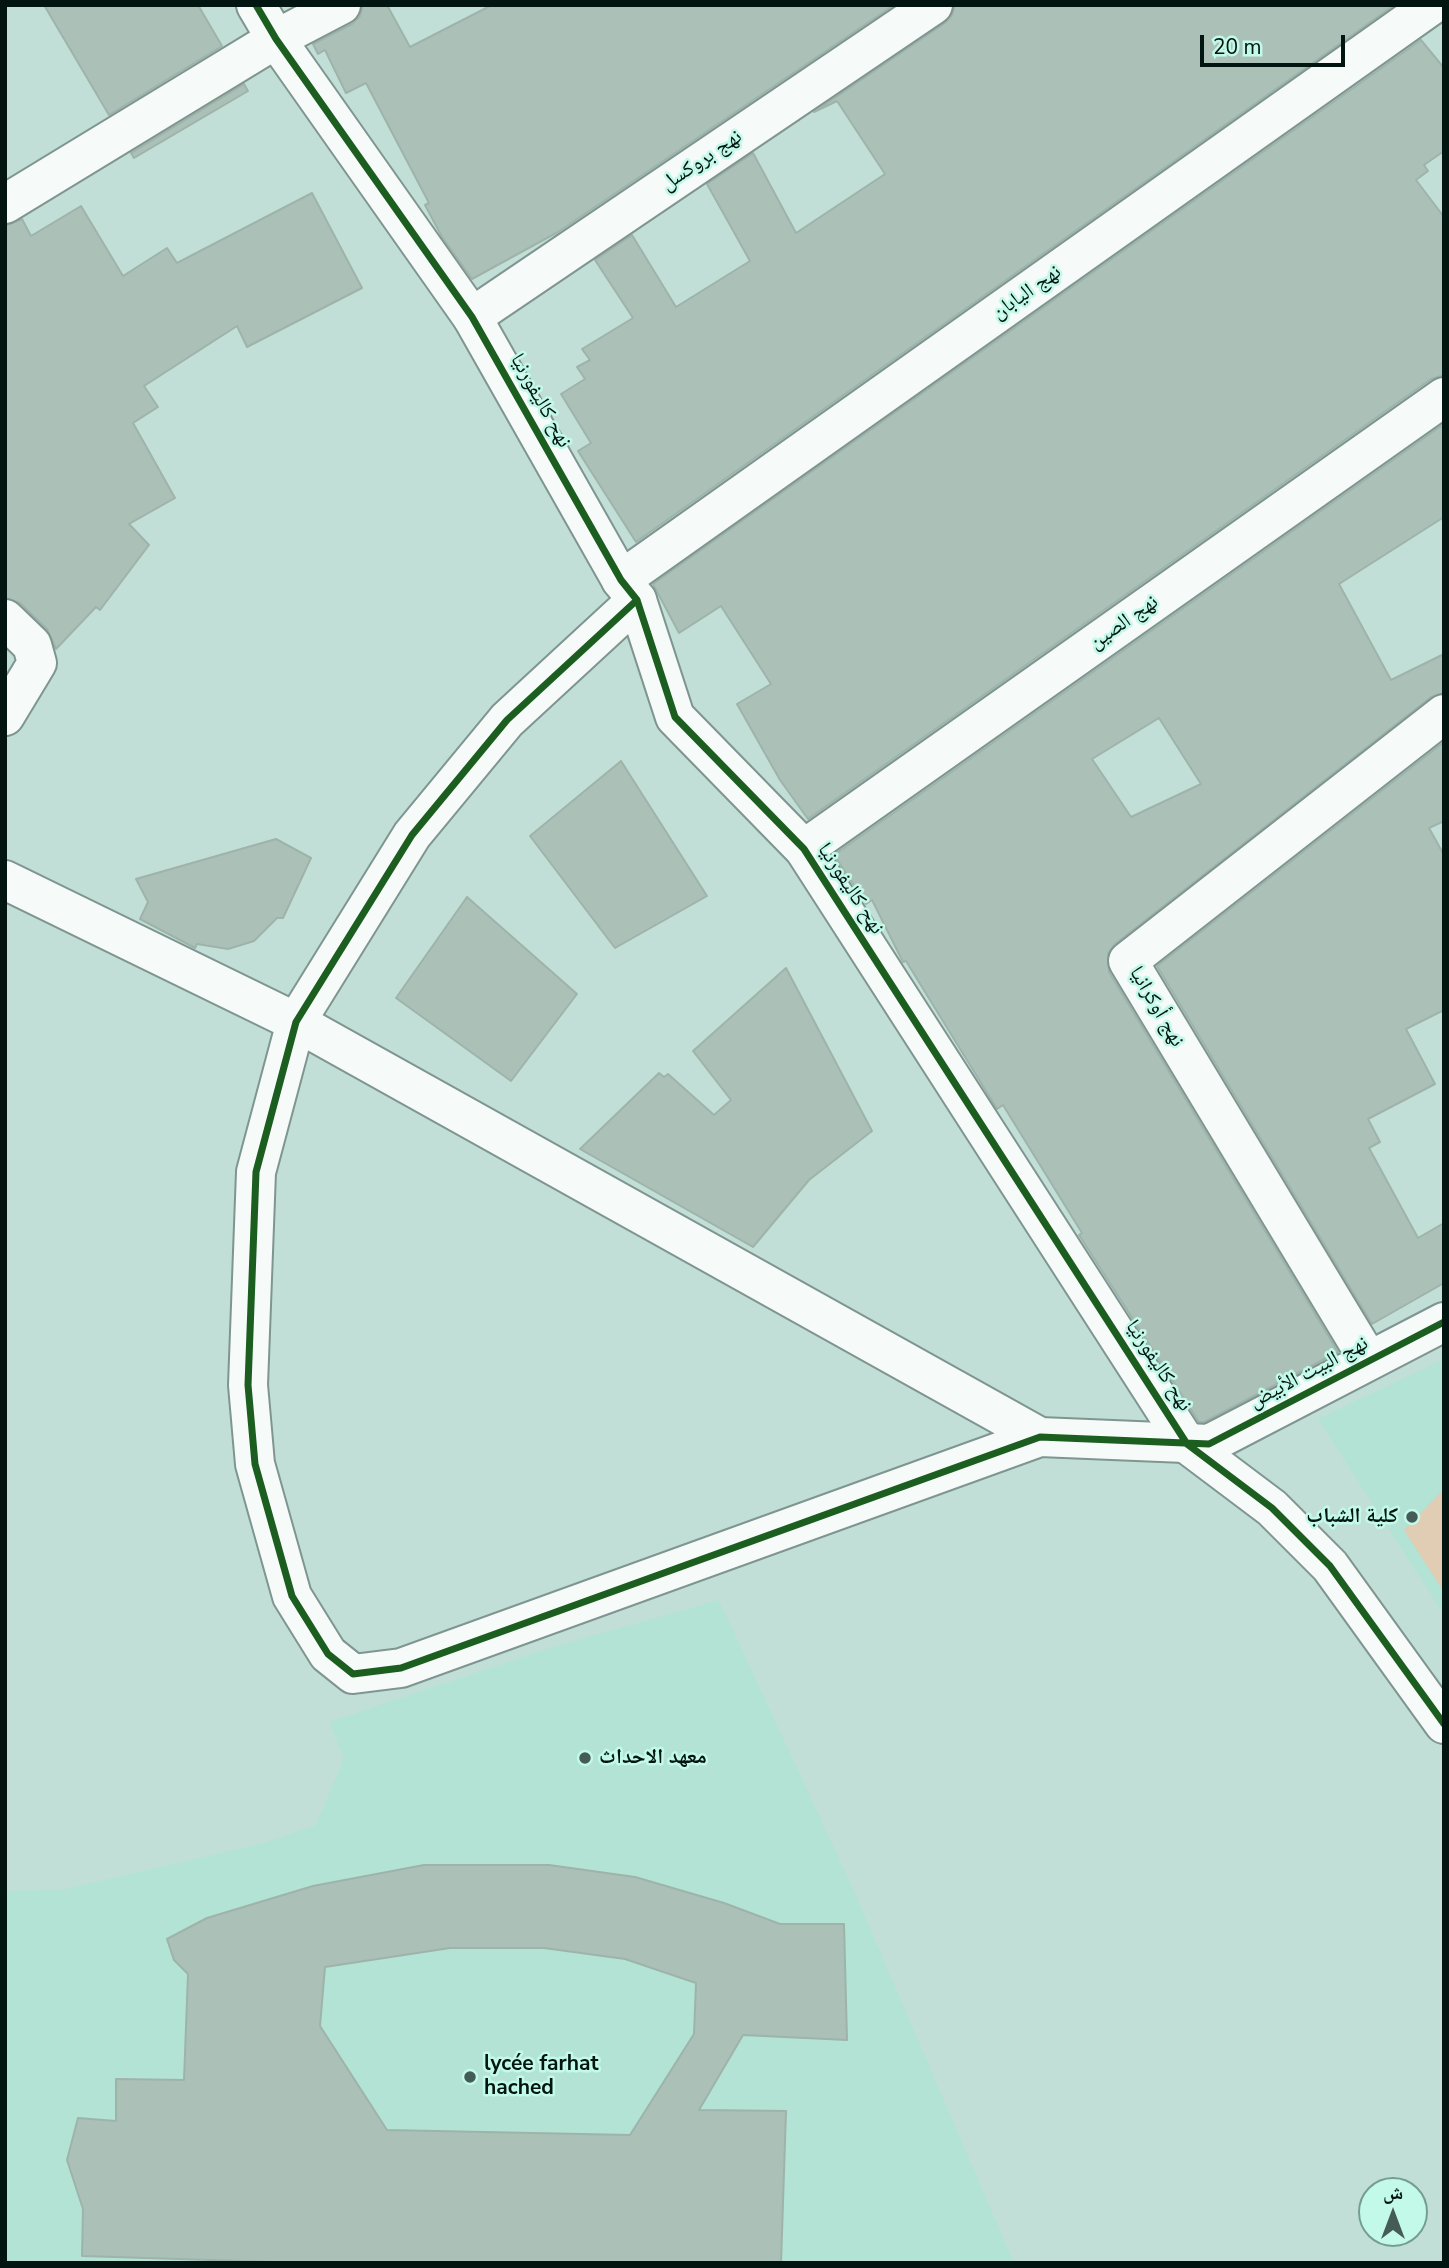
<!DOCTYPE html>
<meta charset="utf-8">
<style>
body{margin:0}
#map{position:relative;width:1449px;height:2268px;overflow:hidden;background:#c2dfd7;font-family:"Nunito Sans","Noto Naskh Arabic",sans-serif}
canvas{display:block}
.frame{position:absolute;inset:0;border:7px solid #021510;pointer-events:none}
.north{position:absolute;left:1358px;top:2177px;width:70px;height:70px;box-sizing:border-box;background:#c2f9e9;border:2px solid #759e92;border-radius:50%;rotate:0deg;font-size:19px;font-weight:700;line-height:28px;text-align:center;color:#021510}
.north::after{content:'';display:block;margin:auto;width:24px;height:32px;background:#455c56;clip-path:polygon(50% 0,100% 100%,50% 72%,0 100%)}
.scale{position:absolute;left:1200px;top:35px;width:145px;height:32px;box-sizing:border-box;border:4px solid #021510;border-top:0;padding-left:9px;font-size:21px;line-height:24px;white-space:nowrap;color:#021510;-webkit-text-stroke:5px #c2f9e9;paint-order:stroke}
</style>
<div id="map">
<canvas width="1449" height="2268"></canvas>
<div class="frame"></div>
<div class="north">ش</div>
<div class="scale">20 m</div>
</div>
<script>
const ctx = document.querySelector('canvas').getContext('2d');
ctx.lineJoin = 'round';
function fillPath(path, color) {
  ctx.fillStyle = color;
  ctx.fill(path, 'evenodd');
}
function shape(rows) {
  const path = new Path2D();
  for (const r of rows) {
    path.moveTo(r[0], r[1]);
    for (let i = 2; i < r.length; i += 2) path.lineTo(r[i], r[i + 1]);
  }
  return path;
}
function strokePath(path, color, width, dash) {
  ctx.strokeStyle = color;
  ctx.lineWidth = width;
  ctx.lineCap = dash ? 'butt' : 'round';
  ctx.setLineDash(dash || []);
  ctx.stroke(path);
}
function write(font, color, halo, rows, align = 'center') {
  ctx.font = font + ' "Nunito Sans","Noto Naskh Arabic",sans-serif';
  ctx.lineWidth = 5;
  ctx.setLineDash([]);
  ctx.textBaseline = 'middle';
  ctx.strokeStyle = halo;
  ctx.fillStyle = color;
  for (const [text, x, y, turn = 0] of rows) {
    ctx.save();
    ctx.translate(x, y);
    ctx.rotate((+turn || 0) * Math.PI / 180);
    ctx.textAlign = isNaN(turn) ? turn : align;
    if (halo) ctx.strokeText(text, 0, 0);
    ctx.fillText(text, 0, 0);
    ctx.restore();
  }
}
fillPath(shape([
 [1444,1359,1444,1615,1318,1419],
 [719,1600,854,1891,1014,2263,5,2263,5,1891,65,1889,264,1843,316,1825,344,1758,329,1722,553,1647]
]), '#b2e3d5');
fillPath(shape([
 [1444,1489,1444,1592,1404,1530]
]), '#e0cdb4');
const building = shape([
 [44,5,198,5,222,46,109,115,44,5],
 [363,5,387,5,410,47,492,5,894,5,558,232,472,279,442,237,425,205,429,203,366,83,346,93,325,50,318,54,313,44,352,24,360,16,363,5],
 [955,5,1393,6,636,542,578,451,591,443,561,394,585,379,577,367,590,360,582,349,633,318,595,260,632,235,676,307,750,261,707,184,753,153,796,233,885,174,837,101,814,112,945,23,952,15,955,5],
 [1421,40,1444,68,1444,151,1424,165,1428,171,1416,180,1444,217,1444,375,1431,379,808,819,780,780,737,704,771,684,721,606,679,633,653,584,1421,40],
 [244,84,248,91,134,158,131,153,244,84],
 [312,193,362,288,247,347,237,326,144,386,158,407,133,423,175,498,129,524,149,545,100,610,96,607,56,649,47,629,20,603,5,598,5,226,22,219,31,236,81,206,123,276,167,248,177,263,312,193],
 [1444,424,1444,517,1339,584,1391,680,1444,654,1444,693,1431,697,1115,944,1108,953,1109,972,1338,1352,1204,1422,1199,1422,1079,1235,1082,1233,1003,1105,997,1109,906,961,903,962,872,900,866,904,834,855,1444,424],
 [1159,718,1201,784,1131,817,1092,759,1159,718],
 [1444,742,1444,821,1429,828,1444,855,1444,1010,1406,1029,1435,1084,1368,1119,1380,1142,1369,1148,1418,1238,1444,1223,1444,1283,1372,1324,1157,966,1444,742],
 [621,761,707,896,615,948,530,836,621,761],
 [276,839,311,858,283,918,277,918,254,941,228,949,197,944,195,948,140,919,148,902,136,879,276,839],
 [467,897,577,994,511,1081,396,998,467,897],
 [786,968,872,1131,809,1180,753,1247,580,1149,659,1073,664,1077,668,1074,714,1115,731,1100,693,1051,786,968],
 [424,1865,549,1865,635,1877,724,1903,780,1924,844,1924,847,2040,743,2035,699,2110,786,2111,781,2263,305,2263,82,2256,83,2209,67,2160,78,2118,116,2121,116,2079,184,2080,188,1974,174,1960,167,1939,207,1918,313,1886,424,1865],
 [450,1948,544,1948,625,1959,696,1983,694,2034,630,2135,387,2130,320,2026,325,1967,450,1948]
]);
fillPath(building, '#abc0b7');
strokePath(building, '#9eb3aa', 2);
const street = shape([
 [5,204,276,39,341,5],
 [472,317,933,5],
 [621,580,1432,5],
 [637,600,507,720,412,835,296,1022,256,1172,248,1385,255,1464,292,1596,328,1654,353,1674,401,1668,1040,1437,1209,1444,1444,1322],
 [5,619,32,645,37,663,5,716],
 [804,849,1444,397],
 [5,880,296,1022,1040,1437],
 [1369,1361,1128,961,1444,714]
]);
const secondary = shape([
 [256,5,276,39,472,317,621,580,637,600,675,717,804,849,1187,1444,1272,1508,1330,1566,1444,1724]
]);
strokePath(street, '#7e9590', 42);
strokePath(secondary, '#7e9590', 42);
strokePath(street, '#f6faf9', 38);
strokePath(secondary, '#f6faf9', 38);
strokePath(shape([
 [256,5,276,39,472,317,621,580,637,600,675,717,804,849,1187,1444,1272,1508,1330,1566,1444,1724],
 [637,600,507,720,412,835,296,1022,256,1172,248,1385,255,1464,292,1596,328,1654,353,1674,401,1668,1040,1437,1209,1444,1444,1322]
]), '#1b5e20', 7);
for (const [x, y, r, color] of [
 [1412,1517,7,"#455c56"],
 [585,1758,7,"#455c56"],
 [470,2077,7,"#455c56"]
]) {
  const dot = new Path2D();
  dot.arc(x, y, r, 0, 2 * Math.PI);
  ctx.fillStyle = color;
  ctx.fill(dot);
  strokePath(dot, '#c2f9e9', 2.5);
}
write('21px', '#021510', '#c2f9e9', [
 ["نهج بروكسل",702,161,-34],
 ["نهج اليابان",1027,293,-35],
 ["نهح كاليفورنيا",540,401,61],
 ["نهج الصين",1124,623,-35],
 ["نهح كاليفورنيا",850,889,57],
 ["نهج أوكرانيا",1156,1007,60],
 ["نهح كاليفورنيا",1158,1366,57],
 ["نهج البيت الأبيض",1309,1373,-28]
]);
write('bold 21px', '#021510', '#c2f9e9', [
 ["كلية الشباب",1398,1517,"right"],
 ["معهد الاحداث",599,1758],
 ["lycée farhat",484,2065],
 ["hached",484,2089]
], 'left');
</script>
